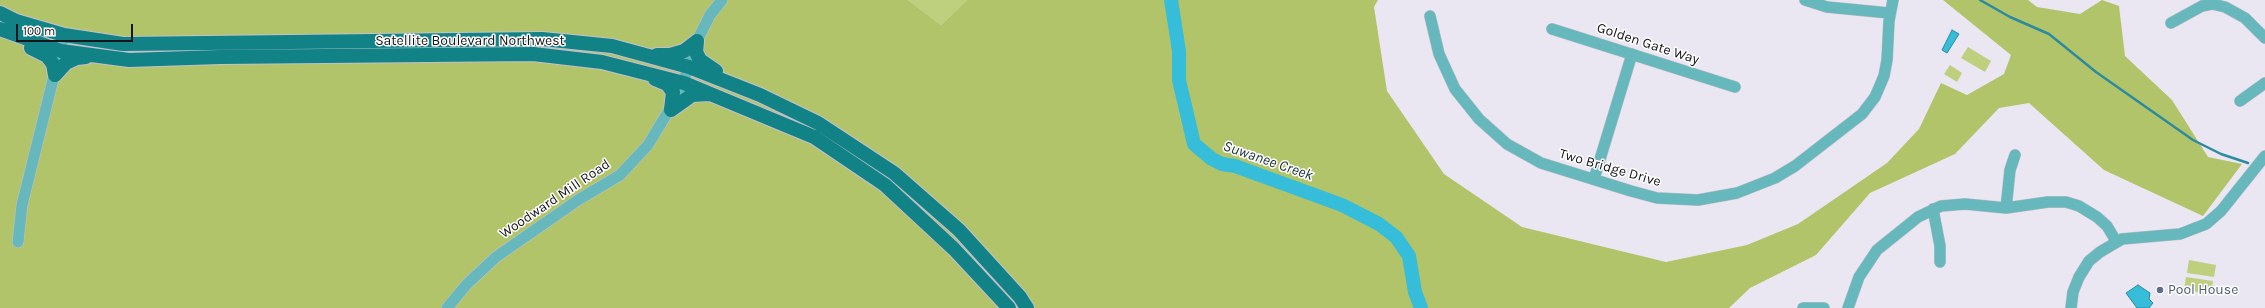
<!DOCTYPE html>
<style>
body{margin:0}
#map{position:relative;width:2265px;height:308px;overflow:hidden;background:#eae6f2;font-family:Karla,sans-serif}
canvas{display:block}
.scale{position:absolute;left:16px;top:24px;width:117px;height:18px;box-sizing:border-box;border:2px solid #161519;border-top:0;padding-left:5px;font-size:12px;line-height:14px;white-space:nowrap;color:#161519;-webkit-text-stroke:3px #fff;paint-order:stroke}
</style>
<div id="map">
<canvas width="2265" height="308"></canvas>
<div class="scale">100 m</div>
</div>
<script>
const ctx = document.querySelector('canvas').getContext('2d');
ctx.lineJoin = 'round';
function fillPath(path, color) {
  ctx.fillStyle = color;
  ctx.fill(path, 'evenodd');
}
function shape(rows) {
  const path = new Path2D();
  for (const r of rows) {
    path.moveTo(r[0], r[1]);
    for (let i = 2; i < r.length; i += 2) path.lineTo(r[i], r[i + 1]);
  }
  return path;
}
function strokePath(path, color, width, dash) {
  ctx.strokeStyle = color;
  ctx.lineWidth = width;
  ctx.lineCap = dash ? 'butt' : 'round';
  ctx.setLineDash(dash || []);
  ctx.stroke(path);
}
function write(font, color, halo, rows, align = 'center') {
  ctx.font = font + ' Karla,sans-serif';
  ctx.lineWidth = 3;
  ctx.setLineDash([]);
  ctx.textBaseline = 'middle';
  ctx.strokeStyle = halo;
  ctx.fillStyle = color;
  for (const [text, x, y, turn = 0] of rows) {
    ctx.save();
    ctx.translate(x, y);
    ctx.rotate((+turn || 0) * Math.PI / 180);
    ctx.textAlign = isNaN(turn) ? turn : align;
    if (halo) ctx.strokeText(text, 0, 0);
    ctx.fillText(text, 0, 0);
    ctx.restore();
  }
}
fillPath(shape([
 [908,0,967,0,941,25],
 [1968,47,1991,61,1985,72,1961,58],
 [1950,65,1962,73,1957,82,1944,74],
 [2189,260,2216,265,2214,277,2187,273],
 [2186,277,2213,281,2211,294,2184,290]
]), '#becf7d');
fillPath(shape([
 [0,0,908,0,941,25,967,0,1378,0,1374,7,1387,91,1444,174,1522,227,1666,262,1747,245,1798,224,1887,163,1919,129,1941,83,1967,95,2004,74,2011,55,1943,0,2028,0,2037,7,2080,14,2102,0,2119,6,2125,56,2172,100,2208,157,2242,164,2203,216,2104,170,2029,103,1999,108,1955,154,1870,193,1816,255,1750,288,1729,308,0,308]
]), '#b2c469');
const water = shape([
 [1952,30,1959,34,1947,53,1942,50,1952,30],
 [2138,285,2150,293,2149,299,2153,303,2149,308,2137,308,2126,293,2138,285]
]);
fillPath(water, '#35bdd9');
strokePath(water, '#2c8b9f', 1);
strokePath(shape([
 [1980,0,2010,17,2049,34,2096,72,2193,140,2221,154,2248,163]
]), '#2c8b9f', 2.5);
strokePath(shape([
 [1171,0,1179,51,1179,80,1194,144,1212,159,1222,164,1235,166,1342,205,1379,224,1396,237,1409,256,1415,292,1421,308]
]), '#35bdd9', 14);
const minor = shape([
 [1805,0,1827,7,1889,13],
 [1430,16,1439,54,1455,89,1479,119,1507,144,1541,163,1631,191,1657,198,1698,200,1737,193,1775,178,1795,166,1862,114,1875,97,1884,76,1887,60,1889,21,1893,0],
 [2171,23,2202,6,2212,4,2225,7,2245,18,2265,38],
 [1552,29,1735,87],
 [2240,101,2265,83],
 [1594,179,1632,54],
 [2006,208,2010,170,2015,155],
 [1933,209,1940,246,1940,262],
 [18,242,22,205,64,35],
 [447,308,467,284,496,257,578,200,620,175,648,145,680,92,697,41,710,15,722,0],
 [1803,308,1824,308],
 [1848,308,1859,277,1877,250,1918,217,1941,206,1965,204,2006,208,2048,202,2066,202,2079,206,2097,217,2107,226,2116,241],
 [2071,308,2073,292,2079,277,2089,261,2100,252,2122,239,2180,234,2206,224,2221,211,2265,156]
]);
const major = shape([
 [0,13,16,21,64,35,123,44,542,39,612,46,689,67,760,95,818,123,894,173,959,230,1020,297,1027,308],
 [0,29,61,51,129,60,220,57,533,54,602,62,684,83,814,137,885,185,954,249,1009,308],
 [697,41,696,52,700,60,716,71],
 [31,48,47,56,53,64,55,75],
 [657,55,670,55,684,51,697,41],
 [55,75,66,63,77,58,86,57],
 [655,79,667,84,673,92,671,110],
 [671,110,692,95,709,94]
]);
strokePath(minor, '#c4c0cb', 12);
strokePath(major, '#c4c0cb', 16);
strokePath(minor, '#66b8bc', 11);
strokePath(major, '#118387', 14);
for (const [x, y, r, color] of [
 [2160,290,4,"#5c6f8a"]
]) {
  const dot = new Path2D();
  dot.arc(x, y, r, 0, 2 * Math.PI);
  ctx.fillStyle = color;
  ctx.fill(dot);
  strokePath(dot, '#fff', 1.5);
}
write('14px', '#161519', '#fff', [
 ["Satellite Boulevard Northwest",470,41],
 ["Golden Gate Way",1648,44,18],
 ["Two Bridge Drive",1610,168,16],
 ["Woodward Mill Road",555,199,-34]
]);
write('14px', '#4e5e75', '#fff', [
 ["Pool House",2168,290]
], 'left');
write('italic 15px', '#21373c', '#fff', [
 ["Suwanee Creek",1268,161,19]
]);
</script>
